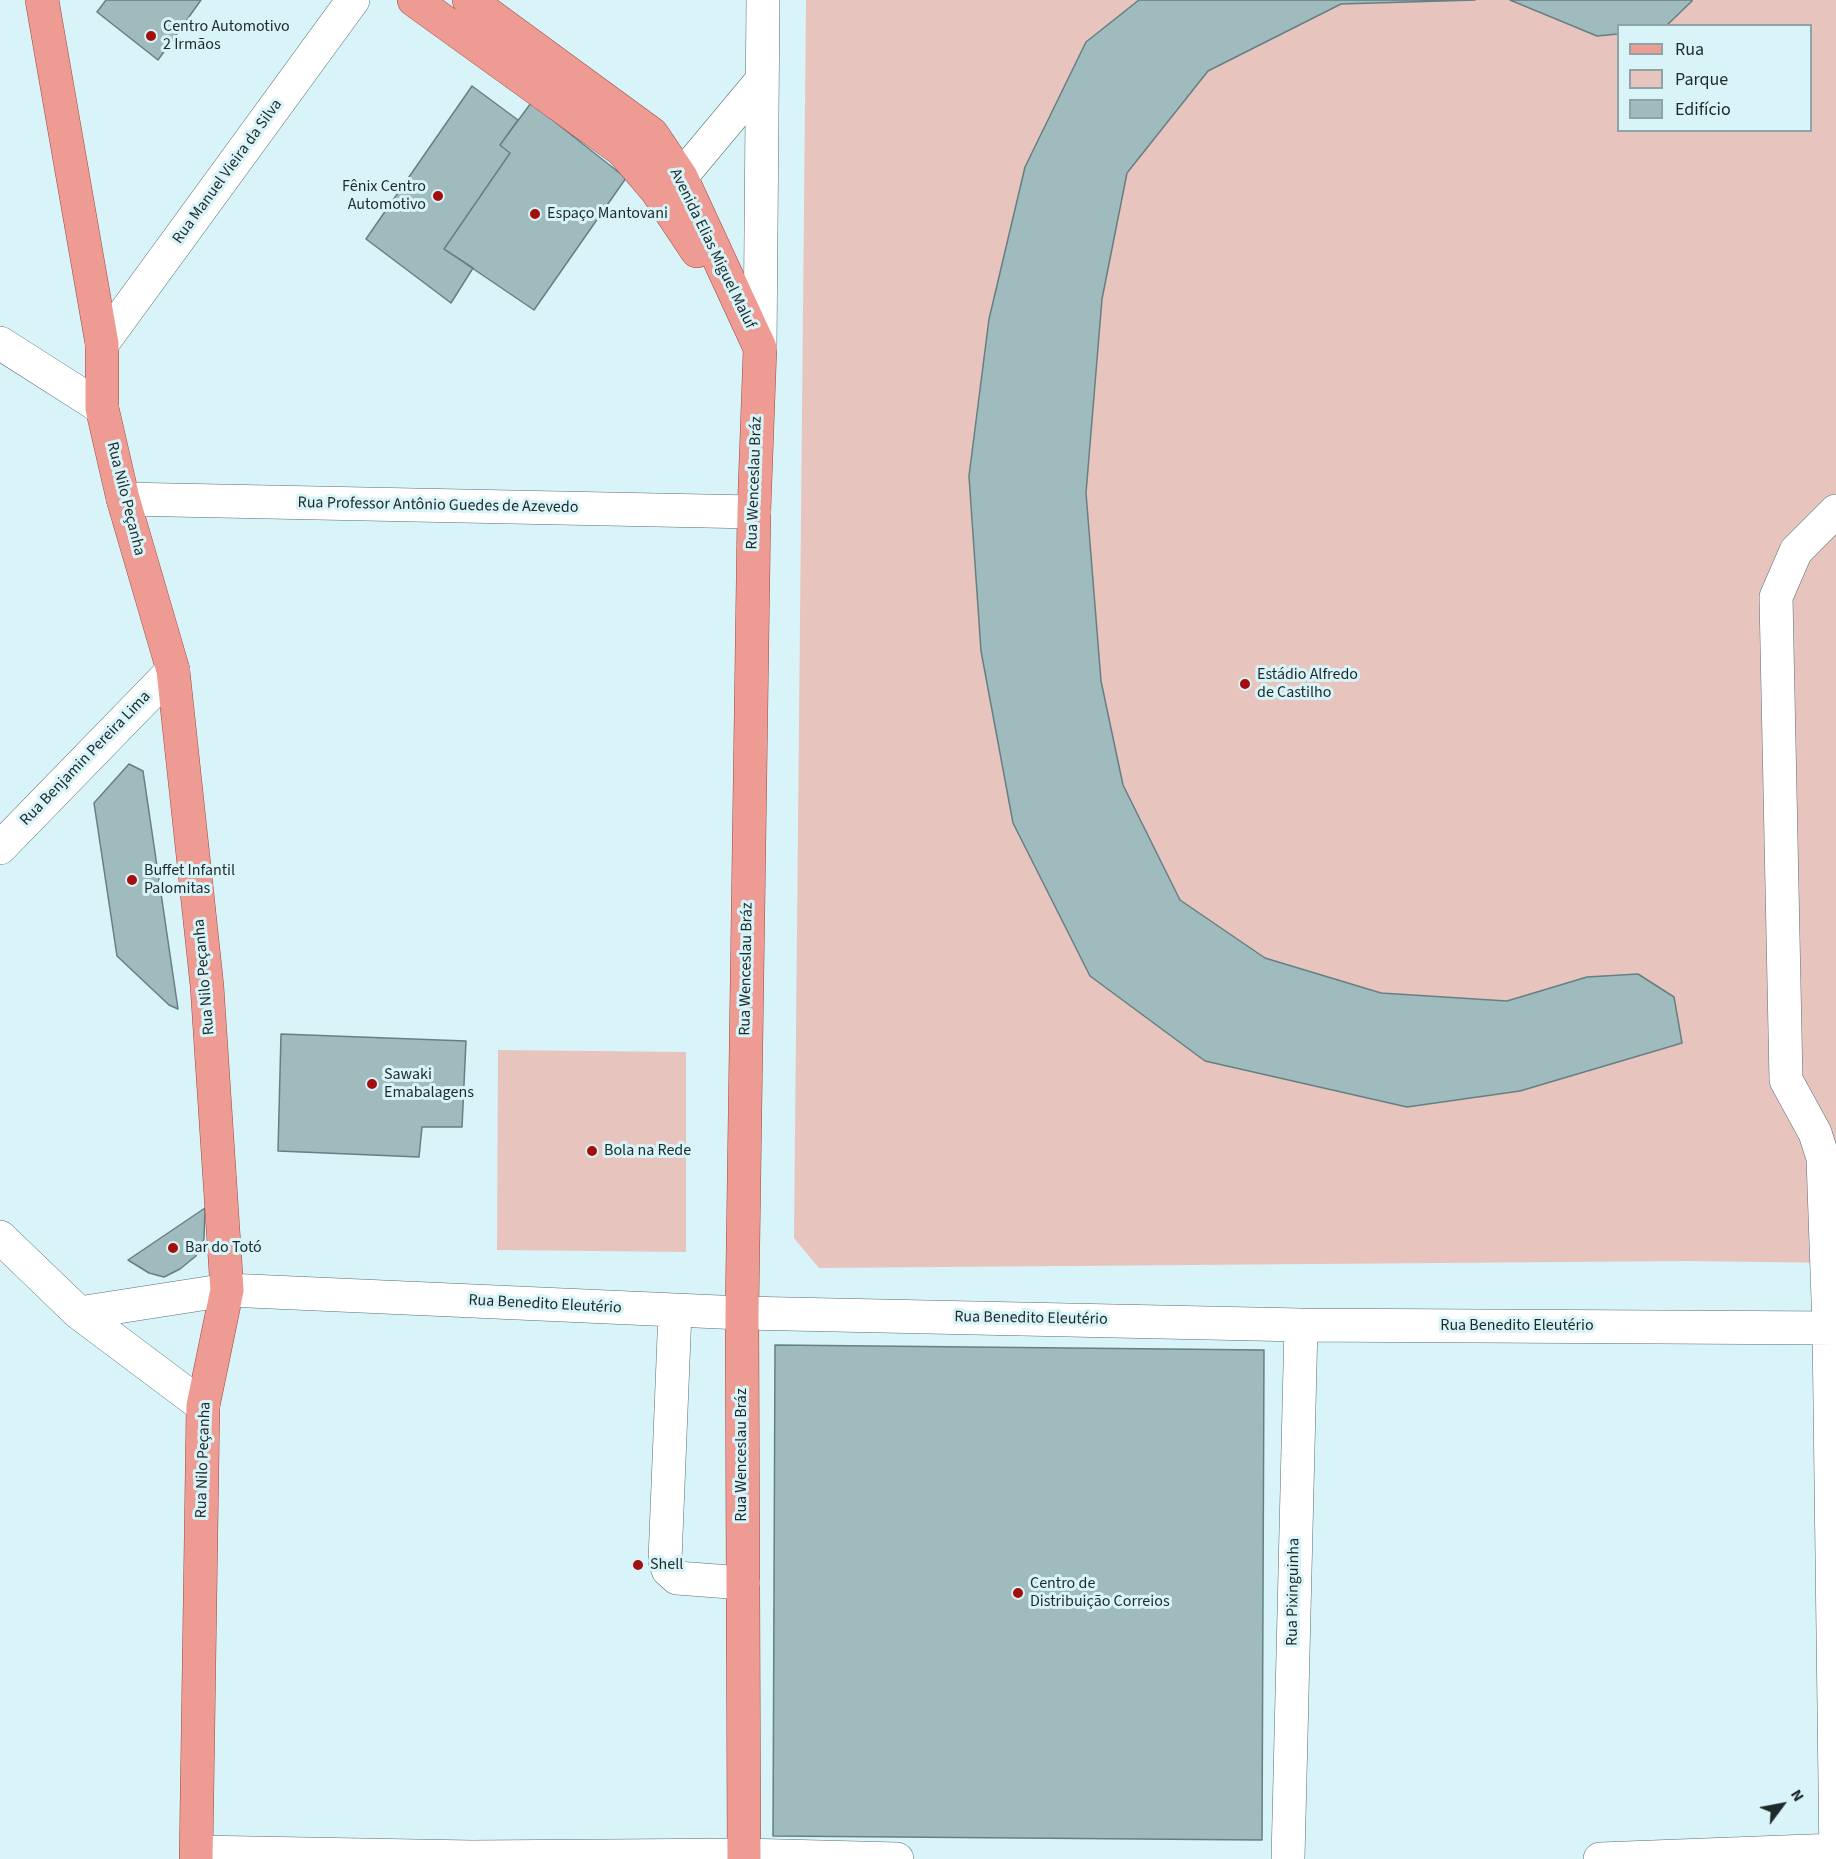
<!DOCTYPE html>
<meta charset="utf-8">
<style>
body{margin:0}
#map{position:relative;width:1836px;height:1859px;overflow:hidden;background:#d8f4f8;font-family:"Source Sans 3",sans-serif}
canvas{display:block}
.legend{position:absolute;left:1617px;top:24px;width:195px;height:108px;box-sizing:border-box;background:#d8f4f8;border:2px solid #8ea3a6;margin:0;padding:8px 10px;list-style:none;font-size:18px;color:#1e292a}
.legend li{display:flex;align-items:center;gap:12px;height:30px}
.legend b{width:30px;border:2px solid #8ea3a6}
.north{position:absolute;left:1752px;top:1775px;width:60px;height:60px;-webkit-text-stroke:4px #d8f4f8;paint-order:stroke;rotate:58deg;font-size:16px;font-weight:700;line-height:24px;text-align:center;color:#1e292a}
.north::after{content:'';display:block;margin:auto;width:21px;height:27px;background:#1e292a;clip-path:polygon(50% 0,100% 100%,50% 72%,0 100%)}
</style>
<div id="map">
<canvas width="1836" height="1859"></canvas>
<ul class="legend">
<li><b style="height:8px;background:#ee9b93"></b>Rua</li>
<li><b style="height:16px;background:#e8c4be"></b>Parque</li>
<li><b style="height:16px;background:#a0bbbe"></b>Edifício</li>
</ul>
<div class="north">N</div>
</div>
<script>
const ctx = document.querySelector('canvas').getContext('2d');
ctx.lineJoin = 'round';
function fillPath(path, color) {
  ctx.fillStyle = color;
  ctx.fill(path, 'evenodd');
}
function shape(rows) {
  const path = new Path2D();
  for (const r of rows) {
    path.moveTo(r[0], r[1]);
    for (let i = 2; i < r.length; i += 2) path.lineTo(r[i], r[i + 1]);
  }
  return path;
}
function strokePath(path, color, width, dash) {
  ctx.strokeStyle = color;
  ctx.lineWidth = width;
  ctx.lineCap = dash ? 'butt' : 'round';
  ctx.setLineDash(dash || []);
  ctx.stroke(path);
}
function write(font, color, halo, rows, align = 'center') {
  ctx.font = font + ' "Source Sans 3",sans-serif';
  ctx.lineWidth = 6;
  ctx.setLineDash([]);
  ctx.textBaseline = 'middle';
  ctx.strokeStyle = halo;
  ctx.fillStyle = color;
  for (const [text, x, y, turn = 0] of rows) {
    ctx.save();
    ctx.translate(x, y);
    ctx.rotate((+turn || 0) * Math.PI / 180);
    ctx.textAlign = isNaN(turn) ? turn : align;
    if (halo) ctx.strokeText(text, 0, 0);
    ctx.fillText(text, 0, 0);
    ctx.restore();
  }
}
fillPath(shape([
 [806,0,1836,0,1836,1263,1688,1261,819,1268,794,1238],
 [1618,26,1810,26,1810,130,1618,130],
 [498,1050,686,1052,686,1252,497,1250]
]), '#e8c4be');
const building = shape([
 [106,0,201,0,158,60,97,12,106,0],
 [1139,0,1475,0,1341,4,1208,71,1127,173,1102,299,1086,493,1101,681,1123,785,1180,900,1265,958,1381,993,1507,1001,1587,977,1638,974,1674,997,1682,1043,1520,1091,1407,1107,1205,1061,1090,976,1013,823,981,651,969,476,989,319,1025,167,1086,42,1139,0],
 [1510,0,1692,0,1692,1,1666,26,1618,26,1618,34,1597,36,1510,0],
 [472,86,518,120,500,145,510,153,444,249,473,268,451,303,366,239,472,86],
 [531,103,626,178,534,310,444,249,510,153,500,145,531,103],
 [129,764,143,771,178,1009,169,1005,117,956,94,803,129,764],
 [281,1034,466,1041,462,1127,422,1127,419,1157,278,1151,281,1034],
 [205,1208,204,1239,196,1256,180,1269,164,1277,149,1273,128,1260,205,1208],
 [775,1345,1264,1350,1262,1840,773,1836,775,1345]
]);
fillPath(building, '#a0bbbe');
strokePath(building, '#667f82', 1.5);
const minor = shape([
 [681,177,762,80],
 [0,343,102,408],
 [102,344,353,0],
 [760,348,763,0],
 [123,499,754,512],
 [0,848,173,670],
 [0,1237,79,1313,203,1406],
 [675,1311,665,1560,668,1570,677,1578,743,1583],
 [79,1313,227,1290,742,1313,1301,1325,1836,1328],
 [197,1852,472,1857,744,1855,897,1859],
 [1288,1859,1301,1325],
 [1600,1859,1836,1850],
 [1836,1859,1829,1328,1823,1158,1815,1133,1786,1080,1776,597,1796,551,1836,511]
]);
const major = shape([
 [42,0,102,344,102,408,123,499,173,670,207,986,227,1290,203,1406,196,1859],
 [414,0,622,150,657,191,697,251],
 [469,0,652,134,681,177,760,348,754,512,742,1313,744,1859]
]);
strokePath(minor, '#566f73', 34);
strokePath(major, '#9d483f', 34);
strokePath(minor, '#fff', 33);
strokePath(major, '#ee9b93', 33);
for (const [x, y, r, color] of [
 [151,36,6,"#a40e0c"],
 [438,196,6,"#a40e0c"],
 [535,214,6,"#a40e0c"],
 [1245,684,6,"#a40e0c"],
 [132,880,6,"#a40e0c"],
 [372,1084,6,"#a40e0c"],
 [592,1151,6,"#a40e0c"],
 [173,1248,6,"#a40e0c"],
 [638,1565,6,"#a40e0c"],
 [1018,1593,6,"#a40e0c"]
]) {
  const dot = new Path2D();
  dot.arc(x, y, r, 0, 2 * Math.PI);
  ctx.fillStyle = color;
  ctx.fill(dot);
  strokePath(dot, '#d8f4f8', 2);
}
write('16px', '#1e292a', '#d8f4f8', [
 ["Centro Automotivo",163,27],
 ["2 Irmãos",163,45],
 ["Fênix Centro",426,187,"right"],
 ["Automotivo",426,205,"right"],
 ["Espaço Mantovani",547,214],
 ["Estádio Alfredo",1257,675],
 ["de Castilho",1257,693],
 ["Buffet Infantil",144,871],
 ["Palomitas",144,889],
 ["Sawaki",384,1075],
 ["Emabalagens",384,1093],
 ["Bola na Rede",604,1151],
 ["Bar do Totó",185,1248],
 ["Shell",650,1565],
 ["Centro de",1030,1584],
 ["Distribuição Correios",1030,1602]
], 'left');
write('16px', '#1e292a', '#d8f4f8', [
 ["Rua Manuel Vieira da Silva",228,172,-54],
 ["Avenida Elias Miguel Maluf",712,249,64],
 ["Rua Wenceslau Bráz",755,483,-88],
 ["Rua Nilo Peçanha",125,499,76],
 ["Rua Professor Antônio Guedes de Azevedo",438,506,1],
 ["Rua Benjamin Pereira Lima",86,759,-46],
 ["Rua Wenceslau Bráz",747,969,-89],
 ["Rua Nilo Peçanha",205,977,-95],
 ["Rua Benedito Eleutério",545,1305,3],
 ["Rua Benedito Eleutério",1031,1319,1],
 ["Rua Benedito Eleutério",1517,1326],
 ["Rua Wenceslau Bráz",742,1455,-90],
 ["Rua Nilo Peçanha",204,1460,-88],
 ["Rua Pixinguinha",1294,1592,-89]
]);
</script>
